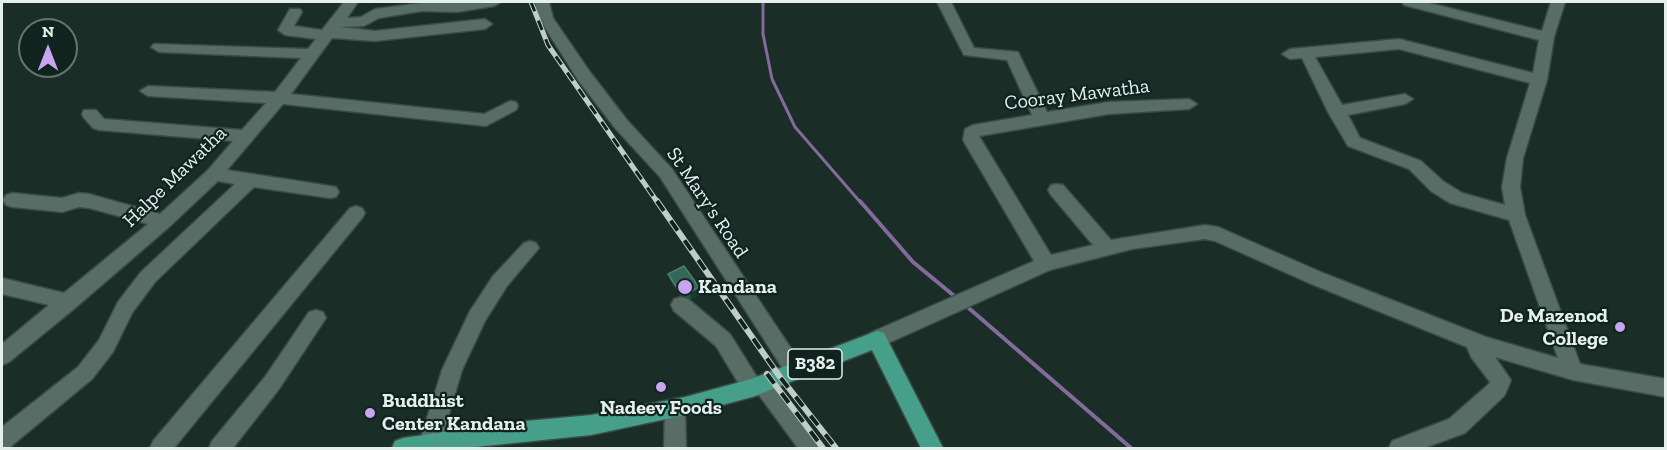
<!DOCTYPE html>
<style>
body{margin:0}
#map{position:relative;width:1667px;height:450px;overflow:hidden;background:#1a2d27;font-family:"Zilla Slab",serif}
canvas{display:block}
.frame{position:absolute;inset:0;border:3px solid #e5f0ec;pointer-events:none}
.north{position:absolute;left:18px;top:18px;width:60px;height:60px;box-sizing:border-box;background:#11231e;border:2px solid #667570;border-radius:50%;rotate:0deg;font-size:16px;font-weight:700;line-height:24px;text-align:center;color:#e5f0ec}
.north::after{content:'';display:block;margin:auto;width:21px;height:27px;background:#c8a5ee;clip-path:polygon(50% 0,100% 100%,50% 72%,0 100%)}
</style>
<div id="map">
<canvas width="1667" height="450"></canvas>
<div class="frame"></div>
<div class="north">N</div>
</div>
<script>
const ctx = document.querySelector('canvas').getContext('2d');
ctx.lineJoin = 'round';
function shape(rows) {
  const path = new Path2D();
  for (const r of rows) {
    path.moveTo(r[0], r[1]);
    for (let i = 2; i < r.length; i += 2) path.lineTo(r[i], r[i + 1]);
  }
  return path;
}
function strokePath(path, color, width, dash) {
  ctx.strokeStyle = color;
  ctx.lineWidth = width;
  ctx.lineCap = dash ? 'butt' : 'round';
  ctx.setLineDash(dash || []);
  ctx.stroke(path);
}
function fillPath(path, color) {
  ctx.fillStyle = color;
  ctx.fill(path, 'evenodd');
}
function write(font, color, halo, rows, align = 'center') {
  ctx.font = font + ' "Zilla Slab",serif';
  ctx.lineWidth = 4.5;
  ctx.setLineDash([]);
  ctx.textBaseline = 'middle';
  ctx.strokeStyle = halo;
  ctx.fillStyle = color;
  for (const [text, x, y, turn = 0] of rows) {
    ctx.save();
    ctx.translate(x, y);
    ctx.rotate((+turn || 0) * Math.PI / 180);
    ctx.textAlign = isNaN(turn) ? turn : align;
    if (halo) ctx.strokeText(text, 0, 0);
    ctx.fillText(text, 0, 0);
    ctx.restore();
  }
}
strokePath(shape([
 [763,2,763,34,772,79,795,127,861,203]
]), '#826a9b', 3);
strokePath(shape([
 [860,201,913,262,958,299],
 [964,304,1131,448]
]), '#826a9b', 4);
const minor = shape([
 [344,2,358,2,347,18,361,17,375,9,422,3,501,2,494,6,457,12,422,11,379,18,364,26,340,27,375,31,485,19,492,24,485,29,375,41,332,38,291,94,484,114,510,101,516,102,518,106,516,110,486,126,283,104,227,170,330,186,336,187,339,192,336,197,330,198,254,187,155,282,132,313,113,352,92,379,10,447,2,448,2,427,78,367,99,340,118,302,141,272,235,184,218,181,169,227,75,308,9,362,2,365,2,344,49,305,2,294,2,278,64,293,148,224,89,208,79,207,62,212,12,207,6,205,3,200,6,195,12,193,62,198,79,193,89,194,160,214,208,170,233,141,99,130,93,128,84,118,82,114,84,110,96,110,104,119,242,130,266,103,148,96,140,91,148,86,275,92,301,58,159,52,151,47,154,44,308,49,316,39,285,35,278,30,290,9,300,9,302,12,294,26,322,30,344,2],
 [535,2,549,2,553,18,590,72,627,120,672,169,802,365,805,371,802,377,795,380,788,377,660,177,615,128,578,80,539,18,535,2],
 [937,2,951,2,974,48,1018,52,1047,112,1109,102,1189,99,1197,104,1189,109,1109,114,979,136,1051,255,1093,245,1051,195,1048,190,1051,185,1057,184,1063,185,1111,240,1205,225,1218,227,1323,273,1486,337,1558,358,1509,220,1450,203,1431,191,1409,169,1348,146,1328,112,1302,58,1290,59,1282,54,1290,49,1399,39,1533,73,1539,40,1404,5,1402,2,1425,2,1542,31,1551,2,1565,2,1554,37,1547,80,1523,158,1520,187,1525,215,1580,364,1666,379,1666,397,1573,380,1495,357,1511,380,1507,390,1504,396,1465,433,1424,448,1389,448,1392,441,1449,419,1489,384,1490,382,1471,357,1467,347,1309,283,1215,241,1205,239,1132,249,1050,270,884,345,877,347,870,345,867,339,870,333,1034,261,963,140,965,129,973,125,1032,115,1007,60,964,55,937,2],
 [1399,49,1530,83,1507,158,1502,187,1505,205,1462,193,1443,181,1421,161,1360,138,1348,115,1405,104,1413,99,1405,94,1342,105,1315,57,1399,49],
 [356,206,362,208,365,213,362,218,174,448,150,448,153,441,350,208,356,206],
 [530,241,536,243,539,248,507,286,485,321,462,370,439,448,421,448,419,444,442,370,470,311,493,276,524,243,530,241],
 [681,297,688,299,730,334,757,377,763,375,770,378,821,448,798,448,759,395,752,397,745,394,716,346,674,311,671,305,674,299,681,297],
 [316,310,323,312,326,318,279,389,233,448,209,448,212,441,265,377,309,312,316,310],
 [675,399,682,401,685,408,686,448,664,448,665,408,668,401,675,399]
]);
const major = shape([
 [877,331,884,333,943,448,921,448,872,350,752,397,685,415,591,435,466,448,392,448,395,441,403,438,504,423,591,415,685,397,751,379,877,331]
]);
strokePath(minor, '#3a4a45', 3);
strokePath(major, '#3a4a45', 3);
fillPath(minor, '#596d67');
fillPath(major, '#459f89');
const railFar1 = shape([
 [531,2,548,45,658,203]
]);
const rail = shape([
 [657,201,780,377,836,448],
 [767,374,823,448]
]);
strokePath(railFar1, '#c1cdc9', 5);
strokePath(rail, '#c1cdc9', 6);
strokePath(railFar1, '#11231e', 3, [10]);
strokePath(rail, '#11231e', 4, [12]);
fillPath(shape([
 [668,274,701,294,691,299,680,295,670,280]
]), '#1f5648');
fillPath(shape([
 [699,287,701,294,691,299,690,292]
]), '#143e34');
const building = shape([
 [684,266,699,287,690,292,678,289,668,274,684,266]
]);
fillPath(building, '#34665a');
strokePath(building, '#507c71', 1.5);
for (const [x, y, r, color] of [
 [685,287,8,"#c8a5ee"],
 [1620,327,6,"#c8a5ee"],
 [661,387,6,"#c8a5ee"],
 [370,413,6,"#c8a5ee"]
]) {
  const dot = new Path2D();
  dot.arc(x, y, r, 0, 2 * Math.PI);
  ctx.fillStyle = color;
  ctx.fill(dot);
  strokePath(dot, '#11231e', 2);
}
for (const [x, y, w] of [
 [815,364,54]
]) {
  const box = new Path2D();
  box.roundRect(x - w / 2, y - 15, w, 30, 4.5);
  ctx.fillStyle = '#11231e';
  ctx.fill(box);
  strokePath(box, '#e5f0ec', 1.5);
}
write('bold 18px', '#e5f0ec', null, [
 ["B382",815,364]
]);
write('20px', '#e5f0ec', '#11231e', [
 ["Cooray Mawatha",1077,95,-7],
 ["Halpe Mawatha",175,177,-44],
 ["St Mary's Road",707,203,56]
]);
write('bold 20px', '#e5f0ec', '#11231e', [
 ["Kandana",698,287],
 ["De Mazenod",1608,316,"right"],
 ["College",1608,339,"right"],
 ["Buddhist",382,401],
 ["Center Kandana",382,424],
 ["Nadeev Foods",661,408,"center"]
], 'left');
</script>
